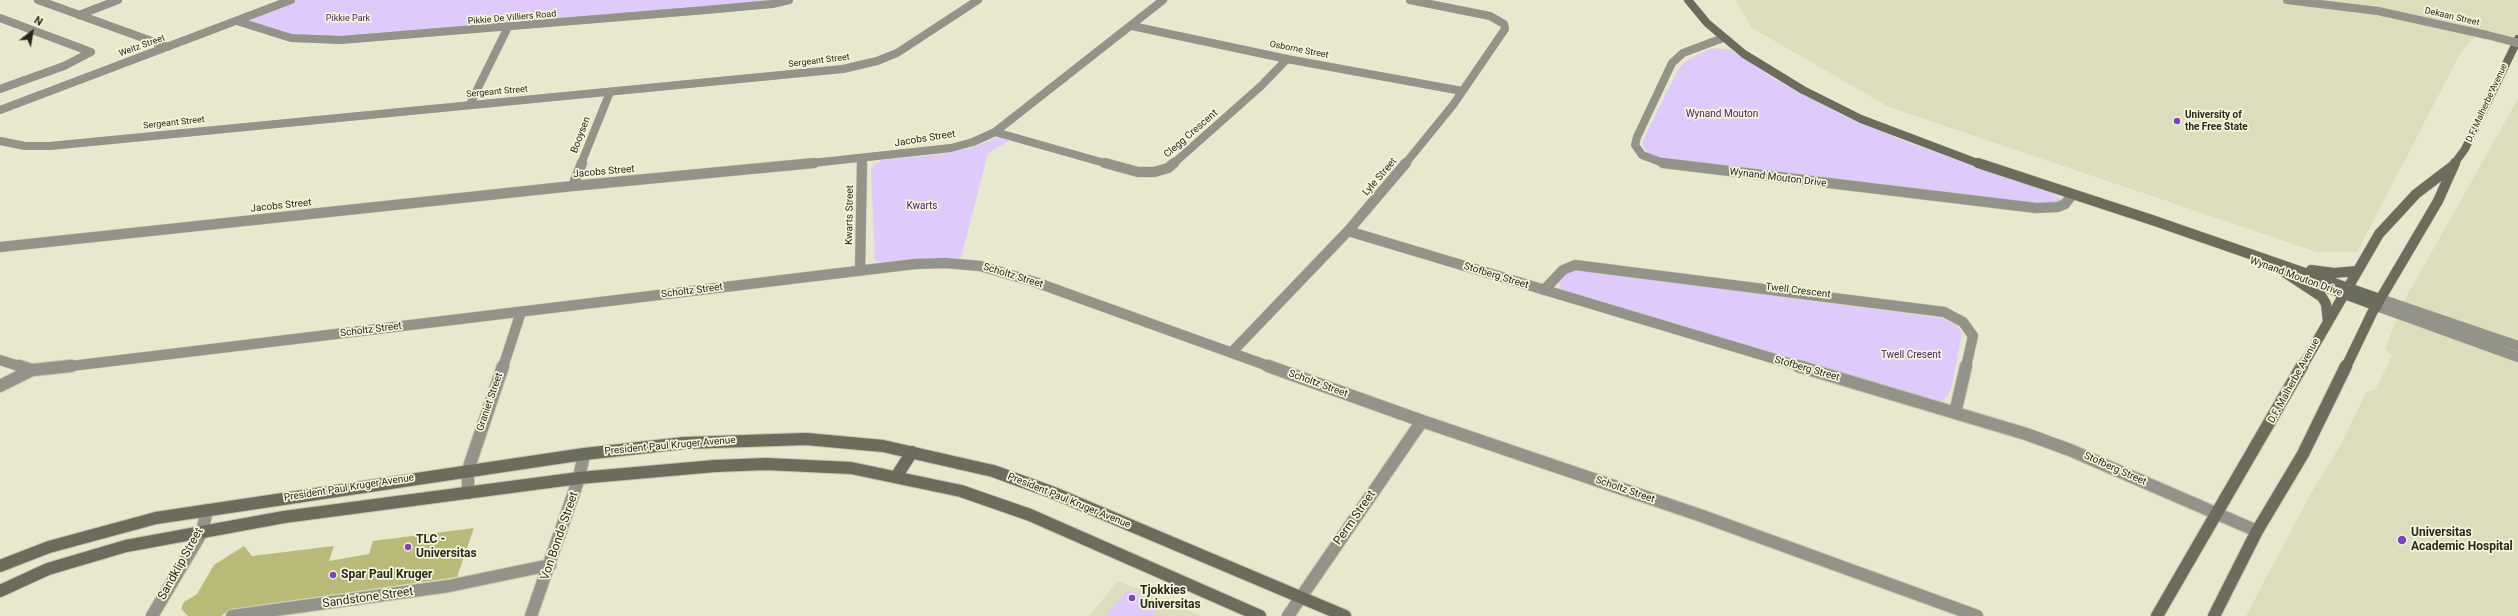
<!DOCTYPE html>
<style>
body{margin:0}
#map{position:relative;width:2518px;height:616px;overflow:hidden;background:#e7e8ce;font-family:Roboto,sans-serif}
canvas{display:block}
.north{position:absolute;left:12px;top:12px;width:40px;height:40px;-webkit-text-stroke:3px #f4f5db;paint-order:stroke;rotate:31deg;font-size:11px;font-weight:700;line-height:16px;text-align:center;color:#28281f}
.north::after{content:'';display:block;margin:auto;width:14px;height:18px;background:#28281f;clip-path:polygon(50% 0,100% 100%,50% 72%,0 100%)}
</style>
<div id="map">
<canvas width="2518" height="616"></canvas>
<div class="north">N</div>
</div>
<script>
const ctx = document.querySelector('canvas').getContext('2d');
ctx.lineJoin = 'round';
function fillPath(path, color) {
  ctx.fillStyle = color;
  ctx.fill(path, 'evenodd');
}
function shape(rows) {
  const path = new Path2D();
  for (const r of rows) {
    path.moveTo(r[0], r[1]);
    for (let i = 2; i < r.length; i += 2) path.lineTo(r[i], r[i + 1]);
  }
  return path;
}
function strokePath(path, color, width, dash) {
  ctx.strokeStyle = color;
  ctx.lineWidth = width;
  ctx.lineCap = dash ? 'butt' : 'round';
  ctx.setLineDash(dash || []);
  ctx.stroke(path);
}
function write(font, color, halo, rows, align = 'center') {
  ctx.font = font + ' Roboto,sans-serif';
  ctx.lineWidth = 3.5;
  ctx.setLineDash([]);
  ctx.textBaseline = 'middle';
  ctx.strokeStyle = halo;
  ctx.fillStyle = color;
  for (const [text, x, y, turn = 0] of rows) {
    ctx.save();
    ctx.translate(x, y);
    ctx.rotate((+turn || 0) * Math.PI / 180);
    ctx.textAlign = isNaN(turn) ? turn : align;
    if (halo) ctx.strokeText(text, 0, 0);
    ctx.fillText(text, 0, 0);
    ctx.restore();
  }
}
fillPath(shape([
 [1735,0,2518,0,2518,48,2475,37,2461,52,2357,252,2317,252,1889,107,1752,28],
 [2518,99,2518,616,2246,616,2310,495,2343,441,2366,392,2375,390,2392,356,2385,349,2404,301],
 [1118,581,1201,616,1089,616]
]), '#dcddbc');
fillPath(shape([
 [298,0,790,0,341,40,294,38,241,23],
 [1712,48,1731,50,1778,81,1844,116,1912,144,2048,191,2060,198,2064,203,2062,207,1678,167,1649,154,1643,146,1643,140,1679,68,1689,59],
 [999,137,1009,141,988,153,961,258,881,264,875,260,871,169,875,164,883,160,942,154,971,148],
 [1572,269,1942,318,1956,325,1962,333,1951,390,1944,400,1930,404,1574,300,1560,288,1559,279],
 [1127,590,1161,605,1153,616,1106,616]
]), '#dfcafb');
fillPath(shape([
 [474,528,457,577,231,609,221,616,188,616,181,609,184,602,197,594,214,565,244,546,252,556,334,546,329,561,369,554,373,541]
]), '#baba78');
const streetFar2 = shape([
 [38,0,168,47],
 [2287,0,2378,11,2487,35],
 [79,15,118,0],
 [0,18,91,52,64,66,0,89],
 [237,21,291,38,341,40,706,10,772,4,789,0],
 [1132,26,1287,59,1462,91],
 [470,104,508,27],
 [0,110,291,0],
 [995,132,1108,164],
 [0,141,25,146,50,146,843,69,877,61,897,53,978,0],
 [581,164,610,92],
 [803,164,951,148,973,142,995,132,1163,0],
 [862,164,862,159],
 [1173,164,1261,86,1287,59],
 [1405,164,1453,105,1505,29,1504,24,1490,16,1410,0],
 [1666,164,1642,155,1635,145,1637,137,1672,63,1683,53,1723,38]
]);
const streetFar1 = shape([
 [1105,163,1138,172,1154,172,1168,168,1174,163],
 [1663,163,2036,208,2058,207,2065,204,2072,195],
 [573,186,582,163],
 [1348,231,1802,367],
 [0,247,573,186,814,163],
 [860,270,862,163],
 [1544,290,1563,270,1575,265,1944,312,1963,322,1973,336,1966,367],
 [2380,299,2518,346],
 [2377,306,2518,357],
 [1232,352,1348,231,1406,163],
 [0,360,22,367],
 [63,367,915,264,945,263,980,266,1035,282,1271,367],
 [503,367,521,312]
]);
const street = shape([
 [19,366,32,370,71,366],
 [1268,366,1422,421,1702,516,1977,616],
 [1798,366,2026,434,2070,450,2257,531],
 [0,386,32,370],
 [1955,413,1966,366],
 [468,493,468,470,503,366],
 [152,616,202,532,207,510],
 [232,616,449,586,550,565],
 [531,616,579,478,584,454],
 [1288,616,1422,421]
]);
const secondaryFar2 = shape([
 [1688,0,1707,23,1744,54,1803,90,1861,119,1980,164],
 [2454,164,2465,149,2518,39]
]);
const secondaryFar1 = shape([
 [1978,163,2152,220,2380,299],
 [2311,270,2334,273,2357,271],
 [2284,272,2322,297,2326,304,2328,322],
 [2323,286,2377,306],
 [2302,367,2379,234,2416,194,2454,165],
 [2346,367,2372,313,2438,201,2455,163]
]);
const secondary = shape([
 [896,477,912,452],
 [0,566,49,547,156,518,584,454,684,443,806,439,883,446,993,471,1054,493,1345,616],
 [0,591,48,569,126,546,284,517,579,478,715,466,766,464,851,468,961,491,1030,515,1260,616],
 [2157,616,2302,366],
 [2214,616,2257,531,2303,454,2346,366]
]);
strokePath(streetFar2, '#c5c5ae', 8);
strokePath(streetFar1, '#c5c5ae', 11);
strokePath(street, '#c5c5ae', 14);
strokePath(secondaryFar2, '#c5c5ae', 8);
strokePath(secondaryFar1, '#c5c5ae', 11);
strokePath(secondary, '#c5c5ae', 14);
strokePath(streetFar2, '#939389', 8);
strokePath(streetFar1, '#939389', 10);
strokePath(street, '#939389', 12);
strokePath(secondaryFar2, '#6c6c5d', 8);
strokePath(secondaryFar1, '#6c6c5d', 10);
strokePath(secondary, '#6c6c5d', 12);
const streetBridge = shape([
 [2487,35,2518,43]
]);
strokePath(streetBridge, '#c5c5ae', 8, []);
strokePath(streetBridge, '#939389', 8);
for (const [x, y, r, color] of [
 [2177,121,4,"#8044ba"],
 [2402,540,5,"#8044ba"],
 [408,547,4,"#8044ba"],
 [333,575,4,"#8044ba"],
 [1132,598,4,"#8044ba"]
]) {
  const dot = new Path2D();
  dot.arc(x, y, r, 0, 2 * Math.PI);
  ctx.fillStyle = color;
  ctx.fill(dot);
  strokePath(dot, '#f4f5db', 1.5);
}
write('9px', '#28281f', '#f4f5db', [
 ["Dekaan Street",2452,17,13],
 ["Pikkie De Villiers Road",512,18,-5],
 ["Weitz Street",142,46,-20],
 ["Osborne Street",1299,50,11],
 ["Sergeant Street",819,61,-7],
 ["Sergeant Street",497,92,-5],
 ["D.F. Malherbe Avenue",2487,103,-65],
 ["Sergeant Street",174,123,-6]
]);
write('9px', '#48256a', '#f4f5db', [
 ["Pikkie Park",348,19]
]);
write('10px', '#48256a', '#f4f5db', [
 ["Wynand Mouton",1722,114],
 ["Kwarts",922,206],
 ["Twell Cresent",1911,355]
]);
write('bold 10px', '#28281f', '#f4f5db', [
 ["University of",2185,115],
 ["the Free State",2185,127]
], 'left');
write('10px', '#28281f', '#f4f5db', [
 ["Clegg Crescent",1191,134,-41],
 ["Booysen",581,135,-69],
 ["Jacobs Street",925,139,-9],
 ["Jacobs Street",604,172,-5],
 ["Lyle Street",1380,177,-49],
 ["Wynand Mouton Drive",1778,178,7],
 ["Jacobs Street",281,206,-6],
 ["Kwarts Street",850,215,-89],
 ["Scholtz Street",1013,276,17],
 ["Stofberg Street",1496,276,17],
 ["Wynand Mouton Drive",2296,277,20],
 ["Scholtz Street",692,291,-7],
 ["Twell Crescent",1798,291,7],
 ["Scholtz Street",371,330,-7],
 ["Stofberg Street",1807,369,16],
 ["D.F. Malherbe Avenue",2294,381,-61],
 ["Scholtz Street",1318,384,20],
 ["Graniet Street",490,402,-71],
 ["President Paul Kruger Avenue",670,446,-5],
 ["Stofberg Street",2115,469,24],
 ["President Paul Kruger Avenue",349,488,-9],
 ["Scholtz Street",1625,490,19],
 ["President Paul Kruger Avenue",1069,501,22]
]);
write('12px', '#28281f', '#f4f5db', [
 ["Perm Street",1355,518,-55],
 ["Von Bonde Street",560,536,-71],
 ["Sandklip Street",181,564,-61],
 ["Sandstone Street",368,598,-8]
]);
write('bold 12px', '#28281f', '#f4f5db', [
 ["Universitas",2411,533],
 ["Academic Hospital",2411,547],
 ["TLC -",416,540],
 ["Universitas",416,554],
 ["Spar Paul Kruger",341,575],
 ["Tjokkies",1140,591],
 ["Universitas",1140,605]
], 'left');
</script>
